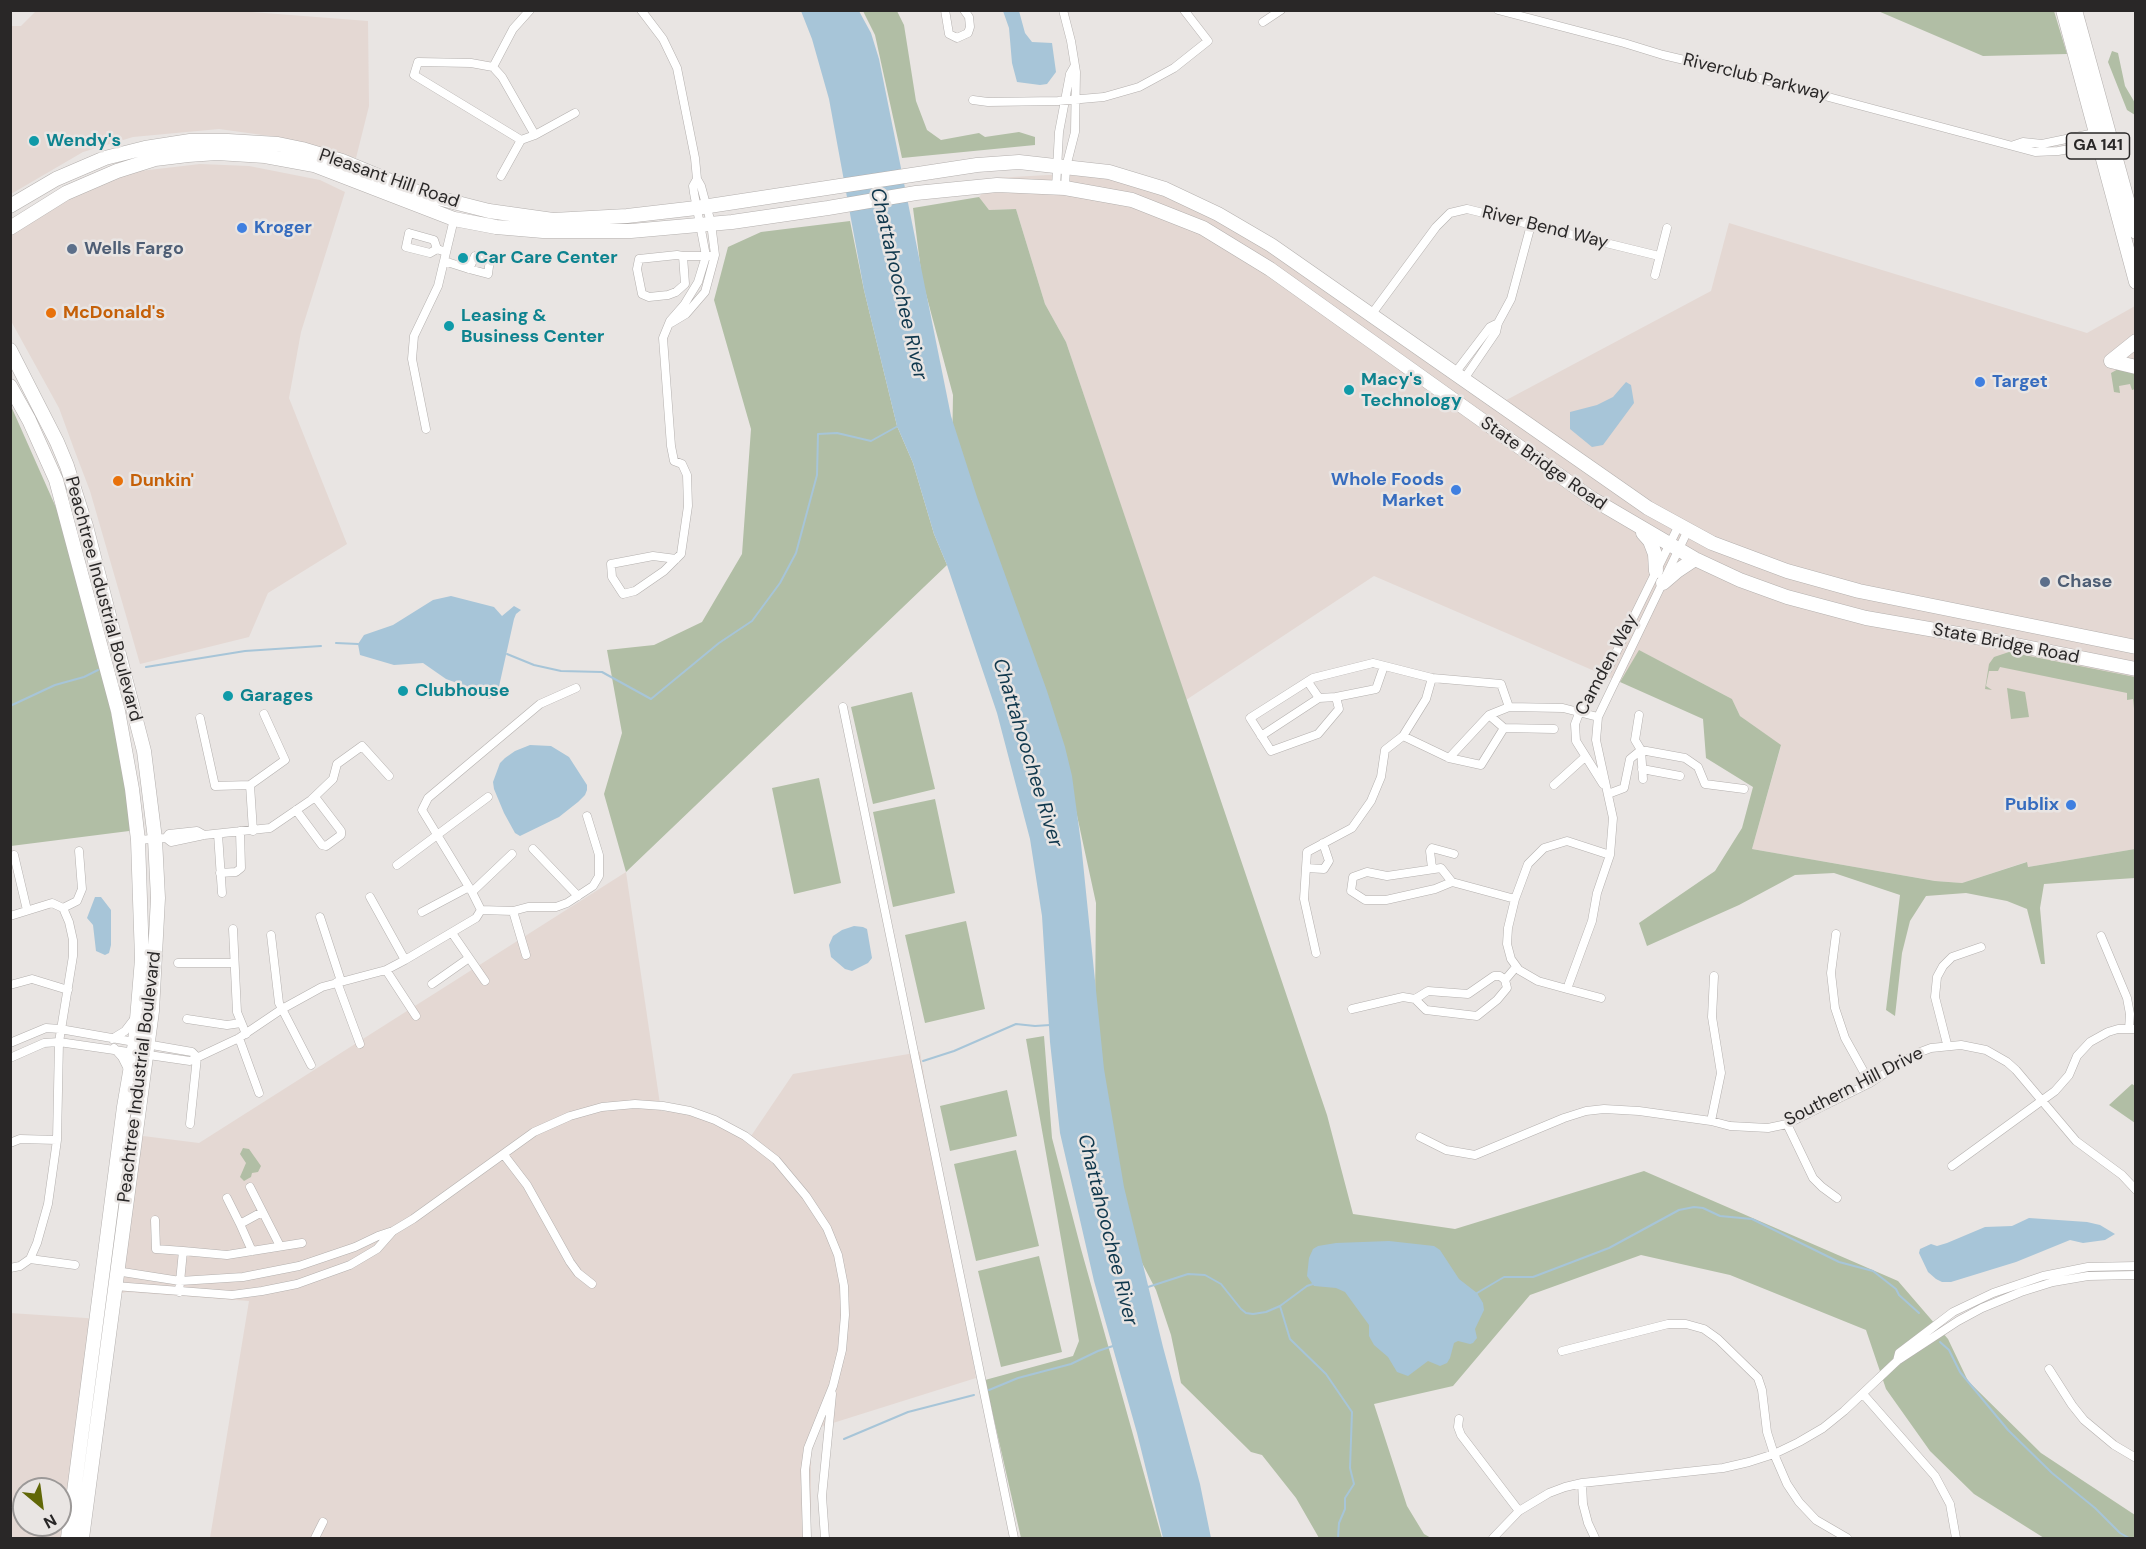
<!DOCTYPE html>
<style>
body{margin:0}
#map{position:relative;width:2146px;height:1549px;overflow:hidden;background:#e9e5e3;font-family:"DM Sans",sans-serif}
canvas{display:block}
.frame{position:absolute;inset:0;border:12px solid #292727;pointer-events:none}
.north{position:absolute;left:12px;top:1477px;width:60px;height:60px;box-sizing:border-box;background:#e9e5e3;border:2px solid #9c9998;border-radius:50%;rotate:151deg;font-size:16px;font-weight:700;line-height:24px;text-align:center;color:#292727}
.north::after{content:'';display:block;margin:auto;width:21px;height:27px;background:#616707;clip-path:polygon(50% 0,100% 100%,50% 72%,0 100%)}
</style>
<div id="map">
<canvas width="2146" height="1549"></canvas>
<div class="frame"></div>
<div class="north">N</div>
</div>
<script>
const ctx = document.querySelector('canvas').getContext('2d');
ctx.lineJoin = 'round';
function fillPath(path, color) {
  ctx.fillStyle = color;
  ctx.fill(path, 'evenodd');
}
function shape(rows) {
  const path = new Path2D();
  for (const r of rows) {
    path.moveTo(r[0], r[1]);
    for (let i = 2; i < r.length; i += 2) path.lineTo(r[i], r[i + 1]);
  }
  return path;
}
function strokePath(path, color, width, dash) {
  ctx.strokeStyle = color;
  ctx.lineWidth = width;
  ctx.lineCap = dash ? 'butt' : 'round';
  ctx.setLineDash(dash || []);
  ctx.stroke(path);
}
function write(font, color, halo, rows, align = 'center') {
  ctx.font = font + ' "DM Sans",sans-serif';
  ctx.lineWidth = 5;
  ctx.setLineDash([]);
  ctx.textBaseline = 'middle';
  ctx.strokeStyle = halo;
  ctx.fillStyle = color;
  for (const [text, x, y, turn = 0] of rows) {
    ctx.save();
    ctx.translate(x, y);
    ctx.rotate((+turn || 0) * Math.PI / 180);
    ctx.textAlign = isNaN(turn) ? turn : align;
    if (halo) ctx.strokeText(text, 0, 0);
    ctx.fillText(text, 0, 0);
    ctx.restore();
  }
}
fillPath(shape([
 [37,10,226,10,368,21,369,106,356,158,270,136,219,129,133,137,83,152,11,194,10,26,21,26],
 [200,164,249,166,320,180,345,192,301,332,289,398,347,544,268,593,249,637,140,664,90,491,74,449,59,408,11,321,10,235,56,203,95,185,140,171],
 [1048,175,1117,176,1217,214,1497,405,1711,291,1729,223,2087,333,2135,306,2135,849,2028,867,2026,862,1962,883,1935,881,1752,849,1781,746,1740,716,1732,699,1640,651,1620,682,1374,576,1186,700,1066,342,1045,304,1016,209,989,210,979,197,995,178],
 [626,872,661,1111,690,1113,749,1139,793,1074,920,1052,976,1378,817,1428,811,1455,811,1538,210,1538,249,1301,127,1292,108,1296,112,1265,119,1133,199,1143],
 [10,1313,101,1319,74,1538,88,1538,11,1538],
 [24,1489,60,1489,60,1525,24,1525]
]), '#e4d8d3');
fillPath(shape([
 [863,11,897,11,904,25,916,101,927,130,941,140,979,133,985,137,1019,132,1035,137,1035,145,902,158,875,35],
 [1878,11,2054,11,2067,54,1983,56],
 [2112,51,2118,53,2125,86,2135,103,2135,115,2127,110,2108,62],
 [979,197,989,210,1016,209,1045,304,1066,342,1327,1115,1353,1214,1455,1229,1644,1171,1898,1281,1948,1339,1968,1381,2041,1453,2135,1515,2135,1538,2044,1538,1974,1494,1930,1451,1886,1389,1866,1330,1730,1275,1641,1255,1530,1295,1453,1386,1374,1404,1407,1506,1424,1534,1431,1538,1319,1538,1296,1498,1262,1455,1251,1452,1181,1383,1171,1335,1156,1290,1140,1259,1116,1197,1095,1007,1096,903,1073,797,952,455,953,395,922,279,913,208],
 [850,221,864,290,897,426,913,463,934,534,947,565,626,872,604,794,622,733,607,650,654,645,702,622,742,554,751,429,714,300,728,247,761,232],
 [2120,368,2135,370,2135,389,2132,390,2130,384,2119,386,2120,393,2114,392,2111,373],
 [11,406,58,512,92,629,112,717,133,828,129,831,11,846],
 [1639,650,1732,699,1740,716,1781,745,1752,849,1935,881,1962,883,2027,862,2028,867,2135,849,2135,878,2044,884,2040,908,2045,964,2041,964,2027,909,2007,901,1966,893,1926,896,1910,921,1902,953,1895,1016,1886,1010,1900,895,1834,873,1795,875,1739,905,1647,946,1639,923,1715,871,1742,828,1753,787,1706,758,1703,719,1620,682],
 [2009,652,2135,677,2135,718,2133,699,2127,700,2127,693,2000,667,1998,671,1989,671,1986,686,1992,690,1985,689,1989,664,1994,657],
 [2007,688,2025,692,2029,717,2011,719],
 [912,692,935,789,873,804,851,707],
 [819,778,841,883,794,894,772,788],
 [935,799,955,893,893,907,873,812],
 [966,921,985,1009,925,1023,905,935],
 [1044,1036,1052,1138,1081,1249,1162,1538,1021,1538,985,1380,1073,1356,1079,1341,1026,1039],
 [2132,1084,2135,1086,2135,1123,2109,1105],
 [1007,1090,1017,1136,950,1151,940,1106],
 [243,1148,249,1149,261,1166,258,1172,252,1173,251,1177,244,1181,240,1177,246,1163,240,1154],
 [1016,1150,1039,1246,976,1261,954,1164],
 [1039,1256,1062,1352,1001,1367,978,1271]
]), '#b1bea5');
fillPath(shape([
 [801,11,859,11,871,33,879,59,951,416,977,497,1047,691,1065,747,1072,776,1081,843,1104,1069,1124,1187,1163,1347,1200,1484,1211,1538,1163,1538,1137,1433,1094,1281,1060,1133,1050,1042,1042,916,1030,839,997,713,947,565,934,534,913,463,897,426,864,290,829,99,812,39],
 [1003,11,1019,11,1025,33,1032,42,1052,43,1056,72,1047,84,1040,85,1017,82,1012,63,1009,28],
 [1626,382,1631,385,1634,403,1603,445,1592,447,1570,429,1570,412,1597,405,1613,397],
 [451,596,494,607,502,616,514,606,521,610,516,614,514,619,498,691,493,697,489,699,468,687,446,679,423,663,394,665,360,655,358,644,364,635,393,625,433,600],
 [530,745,551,746,569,757,587,785,587,790,585,795,578,802,559,817,520,836,515,833,504,813,494,789,493,782,500,763,505,758,515,751],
 [95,897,101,897,111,910,111,945,109,953,105,955,96,951,93,925,87,918],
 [854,926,863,927,867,929,872,958,868,963,852,971,845,969,831,957,829,945,833,936,842,930],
 [2029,1218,2087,1222,2100,1225,2115,1234,2105,1240,2083,1243,2070,1240,2016,1262,1951,1282,1942,1282,1936,1279,1928,1272,1919,1253,1920,1249,1931,1244,1937,1246,1947,1243,1985,1227,2012,1226],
 [1389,1241,1434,1246,1440,1250,1459,1279,1477,1293,1483,1303,1484,1310,1475,1329,1477,1338,1473,1343,1470,1344,1458,1341,1454,1343,1450,1358,1447,1363,1440,1366,1428,1361,1408,1376,1397,1372,1388,1357,1374,1345,1369,1336,1369,1325,1345,1292,1336,1288,1314,1286,1307,1276,1309,1258,1313,1249,1318,1246,1336,1243]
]), '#a7c5d8');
strokePath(shape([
 [336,643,358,644],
 [507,654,534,665,561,671,602,672,651,699,719,643,752,621,780,583,796,553,817,475,818,434,837,433,871,441,898,426],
 [146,667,245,651,321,646],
 [10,706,55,685,84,677,98,670],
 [923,1061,954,1051,1016,1024,1035,1026,1050,1025],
 [1148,1287,1188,1274,1205,1275,1221,1284,1241,1309,1246,1313,1253,1314,1266,1312,1280,1306,1307,1286,1313,1284],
 [1477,1293,1504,1277,1533,1277,1609,1248,1679,1210,1694,1207,1703,1208,1720,1216,1752,1219,1839,1262,1873,1271,1896,1289,1899,1295,1919,1313],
 [1280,1306,1290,1339,1326,1374,1352,1412,1350,1468,1354,1484,1345,1498,1345,1509,1339,1523,1338,1538],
 [1940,1342,1949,1350,1960,1372,2008,1430,2052,1473,2095,1508,2120,1533,2129,1538],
 [989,1390,1018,1378,1071,1364,1098,1351,1113,1346],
 [844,1439,908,1412,974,1395]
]), '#a7c5d8', 2);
const street = shape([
 [641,10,663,39,677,68,695,158,697,179,693,186,694,193,706,256,698,282,684,305,670,321,663,338,671,446,674,461,682,464,687,475,688,506,681,554,664,571,635,591,623,594,612,577,611,564,653,556,676,559],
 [945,10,949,34,957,38,968,33,970,27,969,17,964,10],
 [1063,10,1071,41,1076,72,1075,132,1066,167,1065,188],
 [1498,10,1624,43,1663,55,1727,70,2035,152,2058,151,2098,144],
 [1263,22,1281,10],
 [493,67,513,29,530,10],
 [973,100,988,102,1058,101,1104,97,1139,87,1174,68,1208,41,1184,10],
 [535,135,502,77,493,67,471,63,418,62,414,75,521,140,535,135,575,113],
 [2014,145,2023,142,2042,144,2095,133],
 [501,176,521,140],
 [1056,188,1059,132,1070,74,1074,67],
 [437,249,430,253,406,247,409,233,434,240,437,249,446,252],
 [677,255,683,256,685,284,676,292,668,295,649,297,642,294,637,269,639,259,677,255],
 [683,256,710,256],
 [444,261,469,269,488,274,490,259,475,256,469,269],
 [1655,275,1667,228],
 [1371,315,1436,227,1450,213,1467,209,1659,256],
 [671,323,686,314,705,292,715,255,711,223,701,186,697,179],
 [1455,373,1490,327,1498,323],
 [1464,379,1496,332,1498,323,1511,299,1531,225],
 [426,429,412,359,414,336,438,286,454,219],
 [1384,666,1376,689,1336,697,1339,709,1318,734,1271,751,1250,718,1313,678,1373,663,1432,678,1501,684,1509,707,1563,708,1598,717],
 [1432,678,1426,699,1403,736,1449,758,1489,715,1509,707],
 [1308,682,1319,698,1336,697],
 [843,707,1014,1538],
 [1639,715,1635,740,1641,750,1643,779],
 [200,718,215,786,250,785,253,831],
 [1504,728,1554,729],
 [1261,736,1319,698],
 [1449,758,1481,765,1504,728,1489,715],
 [1642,769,1680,776],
 [1603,784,1576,741,1575,724,1580,711,1608,669,1679,525],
 [250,785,285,760,264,714],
 [1554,785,1585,757],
 [1608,794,1624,788,1630,759,1641,750,1685,758,1698,767,1705,784,1744,789],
 [296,810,322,845,326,846,341,835,341,831,315,797],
 [218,834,222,893],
 [166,838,169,834,197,831,204,835],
 [138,840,166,838,171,842,204,835,270,828,311,800,333,779,337,764,362,746,389,776],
 [533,849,578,896],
 [14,855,27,910],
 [397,865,488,797],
 [1306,868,1324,869,1329,861,1323,843],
 [1432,868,1430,851,1432,848,1454,854],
 [220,873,236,872,241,868,240,831],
 [1452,882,1435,889,1386,900,1365,900,1351,891,1353,877,1367,872,1387,876,1441,868,1452,882,1515,899,1528,864,1544,848,1567,841,1610,855,1613,818,1596,740,1598,717,1688,530],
 [472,892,512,854],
 [370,897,405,960],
 [1515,899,1508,928,1507,944,1511,959,1519,970,1538,981,1567,989,1592,921,1597,893,1610,855],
 [63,908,77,901,82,889,79,851],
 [481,910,472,892,422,810,428,798,540,704,576,688],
 [481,910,513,911,528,907,556,907,567,903,593,886,599,876,599,855,587,816],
 [513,911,526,955],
 [422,912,469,887],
 [10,916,52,903,63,908,69,922,73,940,73,956,59,1042,57,1140,48,1204,37,1243,30,1259,20,1266,10,1268],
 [320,917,341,981],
 [233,929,237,1012,246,1034],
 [452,933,485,981],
 [1836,934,1831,973,1835,1008,1845,1038,1870,1083],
 [271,935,279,1003,311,1065],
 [2101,936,2127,998,2130,1014,2129,1029],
 [1316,953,1304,899,1307,852,1352,828,1371,801,1381,777,1385,750,1403,736],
 [178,963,234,963],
 [386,970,416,1016],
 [337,982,360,1044],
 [432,984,469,958],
 [10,985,32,979,68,990],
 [1567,989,1601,998],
 [1415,999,1428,991,1468,994,1494,976,1500,976,1505,980],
 [1352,1009,1403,997,1415,999,1426,1010,1477,1016,1497,1000,1507,988,1505,980,1516,967],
 [187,1019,227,1025,241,1023],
 [239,1038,259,1093],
 [112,1039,125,1031,135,1018],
 [10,1043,46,1028,60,1029,192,1052,197,1057],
 [1947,1044,1935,997,1937,977,1943,966,1952,957,1981,947],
 [114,1048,122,1057,128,1069],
 [10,1058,44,1043,59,1042,190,1061,239,1038,282,1009,322,987,386,970,405,960,476,918,481,910],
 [1711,1121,1721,1073,1712,1017,1714,976],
 [190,1124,197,1057],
 [1787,1124,1813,1178,1822,1187,1837,1198],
 [1420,1137,1446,1150,1475,1155,1564,1118,1586,1111,1604,1109,1639,1111,1711,1121,1730,1126,1768,1128,1787,1124,1870,1083,1915,1054,1931,1048,1961,1045,1986,1050,2007,1062,2016,1070,2076,1141,2122,1175,2136,1190],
 [10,1143,20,1139,57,1140],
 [504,1155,527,1185,570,1262,578,1273,592,1284],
 [1952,1166,2055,1091,2069,1075,2077,1056,2090,1042,2108,1032,2118,1029,2136,1029],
 [250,1187,280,1246],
 [227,1198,240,1224],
 [155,1220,156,1249,183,1251,179,1292],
 [183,1251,227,1255,302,1243],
 [252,1251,240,1224,262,1212],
 [30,1259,75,1265],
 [116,1271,180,1281,243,1277,299,1266,355,1247,378,1236,393,1231,413,1219,534,1132,570,1116,602,1107,635,1104,663,1106,690,1111,715,1120,745,1136,776,1160,806,1196,827,1228,838,1255,844,1286,845,1315,842,1350,833,1386,808,1448,805,1470,807,1538],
 [115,1286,232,1295,262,1291,297,1284,350,1265,377,1249,392,1232],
 [1562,1351,1668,1324,1686,1324,1704,1329,1718,1339,1758,1378,1762,1390,1767,1432,1774,1454,1787,1484,1799,1502,1816,1520,1847,1538],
 [1897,1361,1899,1353,1953,1312,1993,1293,2043,1276,2088,1267,2136,1266],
 [2049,1369,2072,1405,2084,1420,2114,1445,2136,1458],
 [1863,1394,1935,1476,1950,1504,1956,1538],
 [1459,1419,1458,1427,1461,1435,1519,1511],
 [1582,1483,1583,1504,1588,1523,1595,1538],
 [315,1538,323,1522],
 [825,1538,822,1496,832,1394],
 [1493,1538,1519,1511,1549,1493,1565,1487,1582,1483,1723,1468,1749,1462,1774,1454,1799,1442,1823,1428,1844,1411,1897,1361,1958,1321,1982,1308,2021,1292,2053,1282,2088,1276,2136,1275]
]);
const highway = shape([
 [2063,10,2136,282],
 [2075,10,2136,232],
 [10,206,56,179,105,158,145,148,190,141,228,141,278,144,302,149,342,161,422,194,489,211,553,220,627,216,696,208,977,165,1019,162,1109,172,1165,189,1218,214,1271,245,1648,508,1712,543,1787,571,1859,591,2136,647],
 [10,228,66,193,117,171,155,159,188,155,217,153,265,156,314,165,454,219,496,227,543,231,631,231,732,222,828,208,916,193,997,185,1065,188,1132,200,1203,228,1270,269,1591,498,1695,559,1740,580,1787,597,1866,618,1981,638,2136,669],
 [10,350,57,442,67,466,86,526,144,751,155,839,158,898,152,1011,82,1538],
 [2111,361,2136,341],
 [2111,361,2136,367],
 [10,386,29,420,56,480,118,711,132,789,138,840,142,959,135,1043,124,1107,68,1538],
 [1643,533,1650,541,1655,554,1656,571],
 [1663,583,1677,571,1695,559]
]);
strokePath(street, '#b4b0ae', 9);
strokePath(highway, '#b4b0ae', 15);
strokePath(street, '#fff', 8);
strokePath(highway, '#fff', 14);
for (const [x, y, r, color] of [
 [34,141,6,"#0f9aa8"],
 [242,228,6,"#3f7fe0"],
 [72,249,6,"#5c6f8a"],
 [463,258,6,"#0f9aa8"],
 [51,313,6,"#e8710a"],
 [449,326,6,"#0f9aa8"],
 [1980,382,6,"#3f7fe0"],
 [1349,390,6,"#0f9aa8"],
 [118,481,6,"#e8710a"],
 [1456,490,6,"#3f7fe0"],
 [2045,582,6,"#5c6f8a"],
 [403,691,6,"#0f9aa8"],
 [228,696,6,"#0f9aa8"],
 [2071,805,6,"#3f7fe0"]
]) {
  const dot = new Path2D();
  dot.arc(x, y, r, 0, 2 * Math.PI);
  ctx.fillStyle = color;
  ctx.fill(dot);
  strokePath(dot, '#e9e5e3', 2);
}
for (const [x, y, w] of [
 [2098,146,63]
]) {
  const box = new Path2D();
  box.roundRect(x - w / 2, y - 13, w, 26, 4.5);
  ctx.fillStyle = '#e9e5e3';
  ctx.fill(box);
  strokePath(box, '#292727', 1.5);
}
write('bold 16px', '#292727', null, [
 ["GA 141",2098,146]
]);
write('18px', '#292727', '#e9e5e3', [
 ["Riverclub Parkway",1756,78,14],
 ["Pleasant Hill Road",389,179,19],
 ["River Bend Way",1545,228,14],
 ["State Bridge Road",1543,464,35],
 ["Peachtree Industrial Boulevard",103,599,75],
 ["State Bridge Road",2006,644,11],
 ["Camden Way",1607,665,-62],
 ["Peachtree Industrial Boulevard",140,1077,-83],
 ["Southern Hill Drive",1854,1087,-27]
]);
write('bold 18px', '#0d838f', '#e9e5e3', [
 ["Wendy's",46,141],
 ["Car Care Center",475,258],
 ["Leasing &",461,316],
 ["Business Center",461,337],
 ["Macy's",1361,380],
 ["Technology",1361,401],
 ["Clubhouse",415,691],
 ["Garages",240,696]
], 'left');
write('bold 18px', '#366cbe', '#e9e5e3', [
 ["Kroger",254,228],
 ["Target",1992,382],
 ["Whole Foods",1444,480,"right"],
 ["Market",1444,501,"right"],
 ["Publix",2059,805,"right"]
], 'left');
write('bold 18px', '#4e5e75', '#e9e5e3', [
 ["Wells Fargo",84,249],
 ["Chase",2057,582]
], 'left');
write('bold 18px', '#c56008', '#e9e5e3', [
 ["McDonald's",63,313],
 ["Dunkin'",130,481]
], 'left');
write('italic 20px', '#10384d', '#e9e5e3', [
 ["Chattahoochee River",898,284,77],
 ["Chattahoochee River",1027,753,73],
 ["Chattahoochee River",1107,1230,76]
]);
</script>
